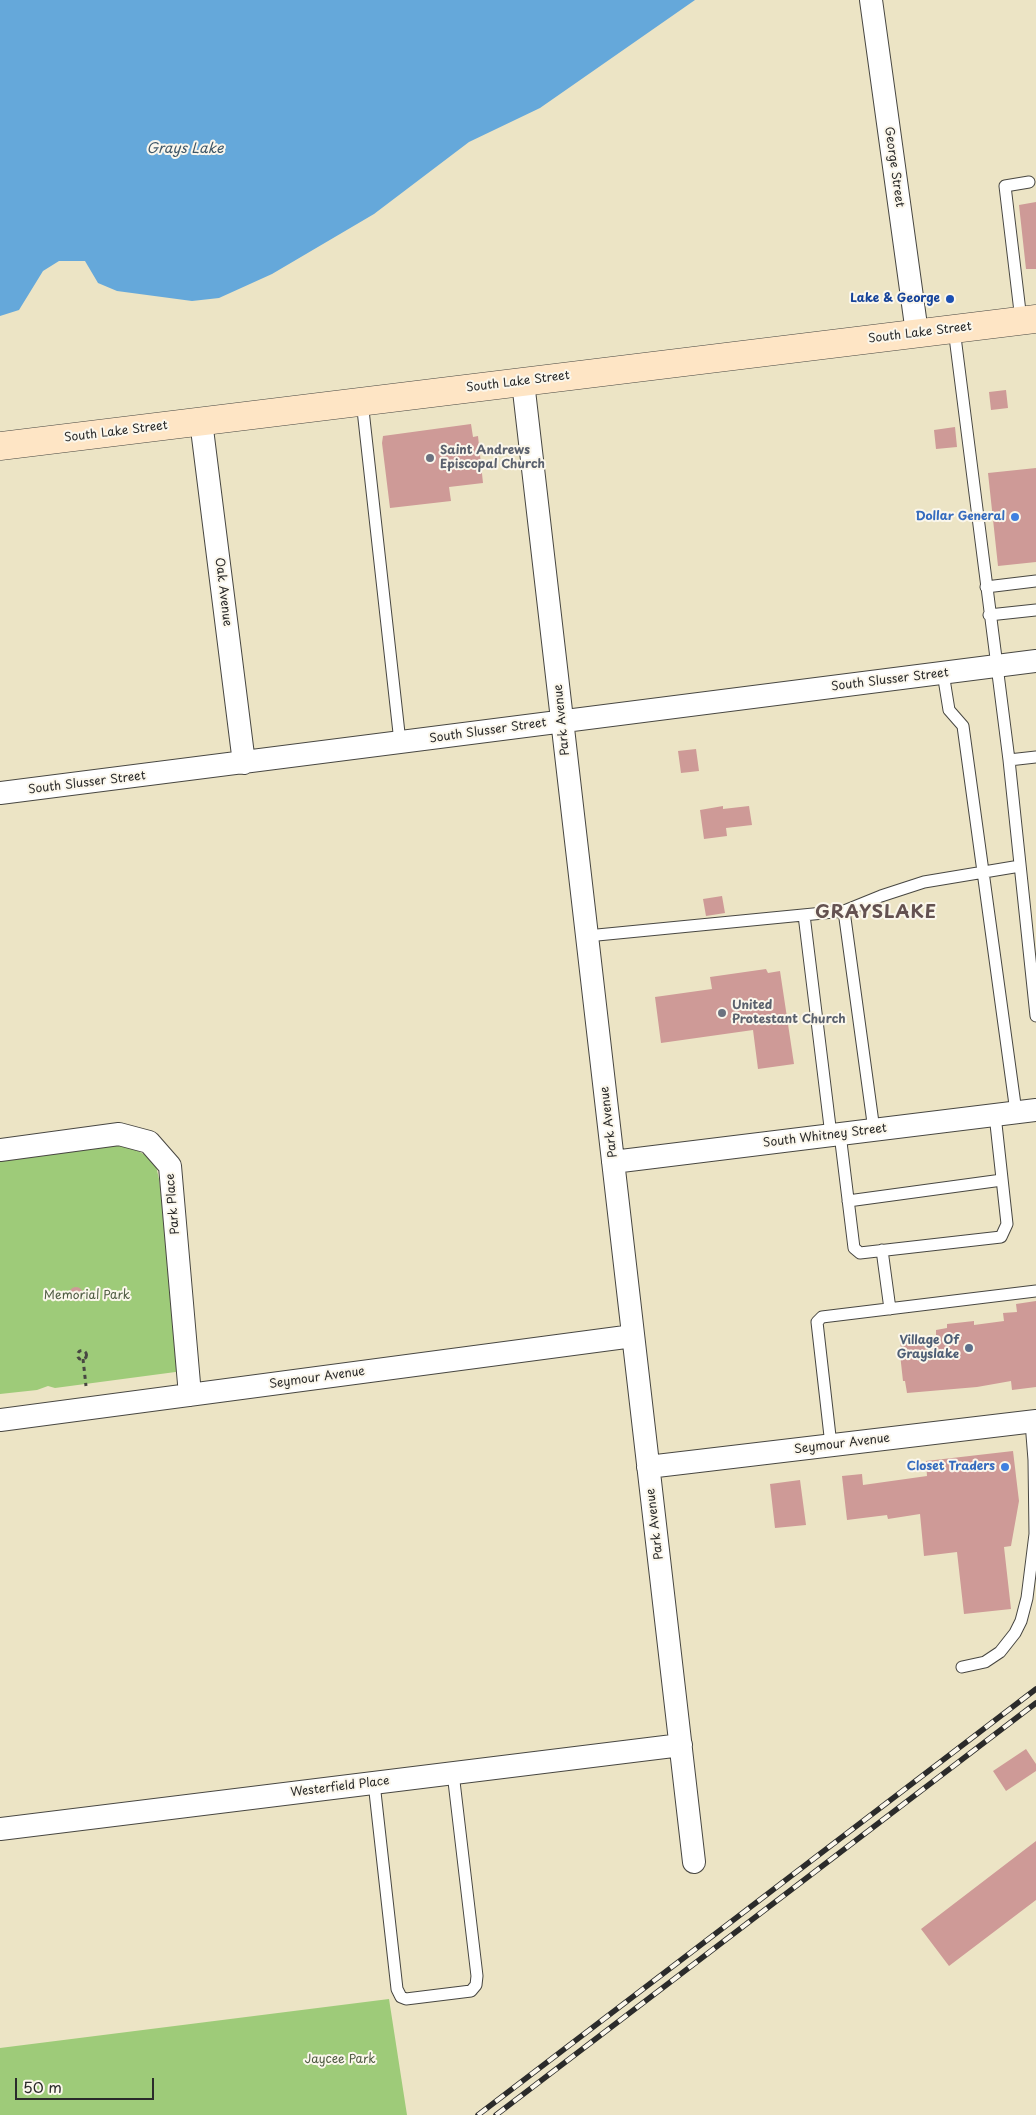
<!DOCTYPE html>
<style>
body{margin:0}
#map{position:relative;width:1036px;height:2115px;overflow:hidden;background:#ece4c5;font-family:"Playpen Sans",sans-serif}
canvas{display:block}
.scale{position:absolute;left:15px;top:2078px;width:139px;height:22px;box-sizing:border-box;border:2px solid #2b2b2b;border-top:0;padding-left:6px;font-size:15px;line-height:18px;white-space:nowrap;color:#2b2b2b;-webkit-text-stroke:4px #fbf7ec;paint-order:stroke}
</style>
<div id="map">
<canvas width="1036" height="2115"></canvas>
<div class="scale">50 m</div>
</div>
<script>
const ctx = document.querySelector('canvas').getContext('2d');
ctx.lineJoin = 'round';
function fillPath(path, color) {
  ctx.fillStyle = color;
  ctx.fill(path, 'evenodd');
}
function shape(rows) {
  const path = new Path2D();
  for (const r of rows) {
    if (r.length === 3) {
      path.moveTo(r[0] + r[2], r[1]);
      path.arc(r[0], r[1], r[2], 0, 2 * Math.PI);
      continue;
    }
    path.moveTo(r[0], r[1]);
    for (let i = 2; i < r.length; i += 2) path.lineTo(r[i], r[i + 1]);
  }
  return path;
}
function strokePath(path, color, width, dash) {
  ctx.strokeStyle = color;
  ctx.lineWidth = width;
  ctx.lineCap = dash ? 'butt' : 'round';
  ctx.setLineDash(dash || []);
  ctx.stroke(path);
}
function write(font, color, halo, rows, align = 'center') {
  ctx.font = font + ' "Playpen Sans",sans-serif';
  ctx.lineWidth = 4;
  ctx.setLineDash([]);
  ctx.textBaseline = 'middle';
  ctx.strokeStyle = halo;
  ctx.fillStyle = color;
  for (const [text, x, y, turn = 0] of rows) {
    ctx.save();
    ctx.translate(x, y);
    ctx.rotate((+turn || 0) * Math.PI / 180);
    ctx.textAlign = isNaN(turn) ? turn : align;
    if (halo) ctx.strokeText(text, 0, 0);
    ctx.fillText(text, 0, 0);
    ctx.restore();
  }
}
fillPath(shape([
 [120,1145,131,1147,147,1156,156,1166,159,1179,183,1371,55,1388,48,1386,37,1390,0,1394,0,1160],
 [389,1999,407,2115,0,2115,0,2048]
]), '#9ecb79');
fillPath(shape([
 [0,0,695,0,540,108,469,142,374,214,272,274,219,298,192,301,117,291,98,283,85,261,59,261,43,271,19,310,0,316]
]), '#65a8da');
fillPath(shape([
 [1036,202,1036,269,1026,269,1019,205],
 [1006,390,1008,408,991,410,989,392],
 [471,424,473,437,478,436,483,483,449,487,451,501,390,508,382,443,383,436],
 [955,427,957,447,936,449,934,430],
 [1036,468,1036,562,998,566,988,473],
 [696,749,699,771,681,773,678,751],
 [723,806,723,809,749,806,752,825,726,828,727,836,704,839,700,810],
 [722,896,725,913,706,916,703,899],
 [766,969,768,973,780,971,794,1064,758,1069,753,1030,661,1043,655,997,712,989,710,977],
 [76,1294,7],
 [1036,1301,1036,1387,1012,1390,1011,1381,977,1387,907,1393,905,1381,903,1381,900,1354,902,1354,900,1342,936,1338,936,1330,947,1328,947,1324,974,1321,974,1325,1004,1321,1003,1313,1017,1312,1016,1304],
 [1013,1451,1019,1501,1011,1546,1004,1547,1011,1609,964,1614,957,1552,924,1556,920,1514,888,1519,887,1515,847,1520,842,1476,862,1474,863,1485,927,1476,926,1461],
 [800,1480,806,1525,775,1528,770,1484],
 [1026,1749,1036,1764,1036,1771,1006,1791,993,1771],
 [1036,1841,1036,1900,949,1966,921,1929]
]), '#ce9a97');
const lane = shape([
 [1021,320,1005,186,1029,182],
 [954,329,1009,760,1036,1016],
 [362,401,400,742],
 [986,587,1036,581],
 [989,615,1036,610],
 [943,673,949,710,963,726,1016,1112],
 [1009,760,1036,757],
 [844,911,874,1130],
 [804,915,831,1135],
 [587,936,844,911,881,896,924,882,1020,866],
 [840,1134,854,1248,860,1253,1001,1237,1007,1224,995,1115],
 [848,1201,1002,1180],
 [882,1250,890,1309],
 [831,1445,817,1322,822,1317,1036,1291],
 [962,1667,985,1662,1000,1652,1015,1633,1021,1621,1027,1598,1035,1534,1034,1460,1031,1422],
 [374,1783,397,1989,401,1997,406,1999,471,1991,476,1985,477,1976,453,1773]
]);
const street = shape([
 [871,0,917,333],
 [523,382,694,1862],
 [201,421,244,763],
 [0,793,1036,661],
 [0,1150,119,1134,149,1142,170,1166,190,1395],
 [613,1162,1036,1110],
 [0,1420,633,1336],
 [648,1467,1036,1421],
 [0,1829,681,1745]
]);
const secondary = shape([
 [0,446,1036,319]
]);
strokePath(lane, '#484742', 13);
strokePath(street, '#484742', 24);
strokePath(secondary, '#484742', 29);
strokePath(shape([
 [82,1355,4.5],
 [83,1359,86,1386]
]), '#484742', 3, [4, 4]);
strokePath(lane, '#fff', 11);
strokePath(street, '#fff', 22);
strokePath(secondary, '#fee5c5', 28);
const rail = shape([
 [478,2115,1036,1689],
 [496,2115,1036,1703]
]);
strokePath(rail, '#2b2b2b', 5.5);
strokePath(rail, '#fbf7ec', 4, [11]);
for (const [x, y, r, color] of [
 [950,299,5,"#1a4fb4"],
 [430,458,5,"#6b7280"],
 [1015,517,5,"#3f7fe0"],
 [722,1013,5,"#6b7280"],
 [969,1348,5,"#5c6f8a"],
 [1005,1467,5,"#3f7fe0"]
]) {
  const dot = new Path2D();
  dot.arc(x, y, r, 0, 2 * Math.PI);
  ctx.fillStyle = color;
  ctx.fill(dot);
  strokePath(dot, '#fbf7ec', 2);
}
write('12px', '#2b2b2b', '#fbf7ec', [
 ["George Street",894,167,82],
 ["South Lake Street",920,333,-7],
 ["South Lake Street",518,382,-7],
 ["South Lake Street",116,432,-7],
 ["Oak Avenue",223,592,83],
 ["South Slusser Street",890,680,-7],
 ["Park Avenue",562,720,-96],
 ["South Slusser Street",488,731,-8],
 ["South Slusser Street",87,783,-7],
 ["Park Avenue",609,1122,-97],
 ["South Whitney Street",825,1136,-7],
 ["Park Place",173,1204,-95],
 ["Seymour Avenue",317,1378,-8],
 ["Seymour Avenue",842,1444,-7],
 ["Park Avenue",655,1524,-97],
 ["Westerfield Place",340,1787,-7]
]);
write('bold 12px', '#164399', '#fbf7ec', [
 ["Lake & George",940,299]
], 'right');
write('bold 12px', '#5b616d', '#fbf7ec', [
 ["Saint Andrews",440,451],
 ["Episcopal Church",440,465],
 ["United",732,1006],
 ["Protestant Church",732,1020]
], 'left');
write('bold 12px', '#366cbe', '#fbf7ec', [
 ["Dollar General",1005,517],
 ["Closet Traders",995,1467]
], 'right');
write('12px', '#4e5b42', '#fbf7ec', [
 ["Memorial Park",87,1296],
 ["Jaycee Park",340,2060]
]);
write('bold 12px', '#4e5e75', '#fbf7ec', [
 ["Village Of",959,1341],
 ["Grayslake",959,1355]
], 'right');
write('italic 14px', '#3f5768', '#fbf7ec', [
 ["Grays Lake",185,149]
]);
ctx.letterSpacing = '1px';
write('bold 18px', '#645251', '#fbf7ec', [
 ["GRAYSLAKE",876,913]
]);
ctx.letterSpacing = '0px';
</script>
